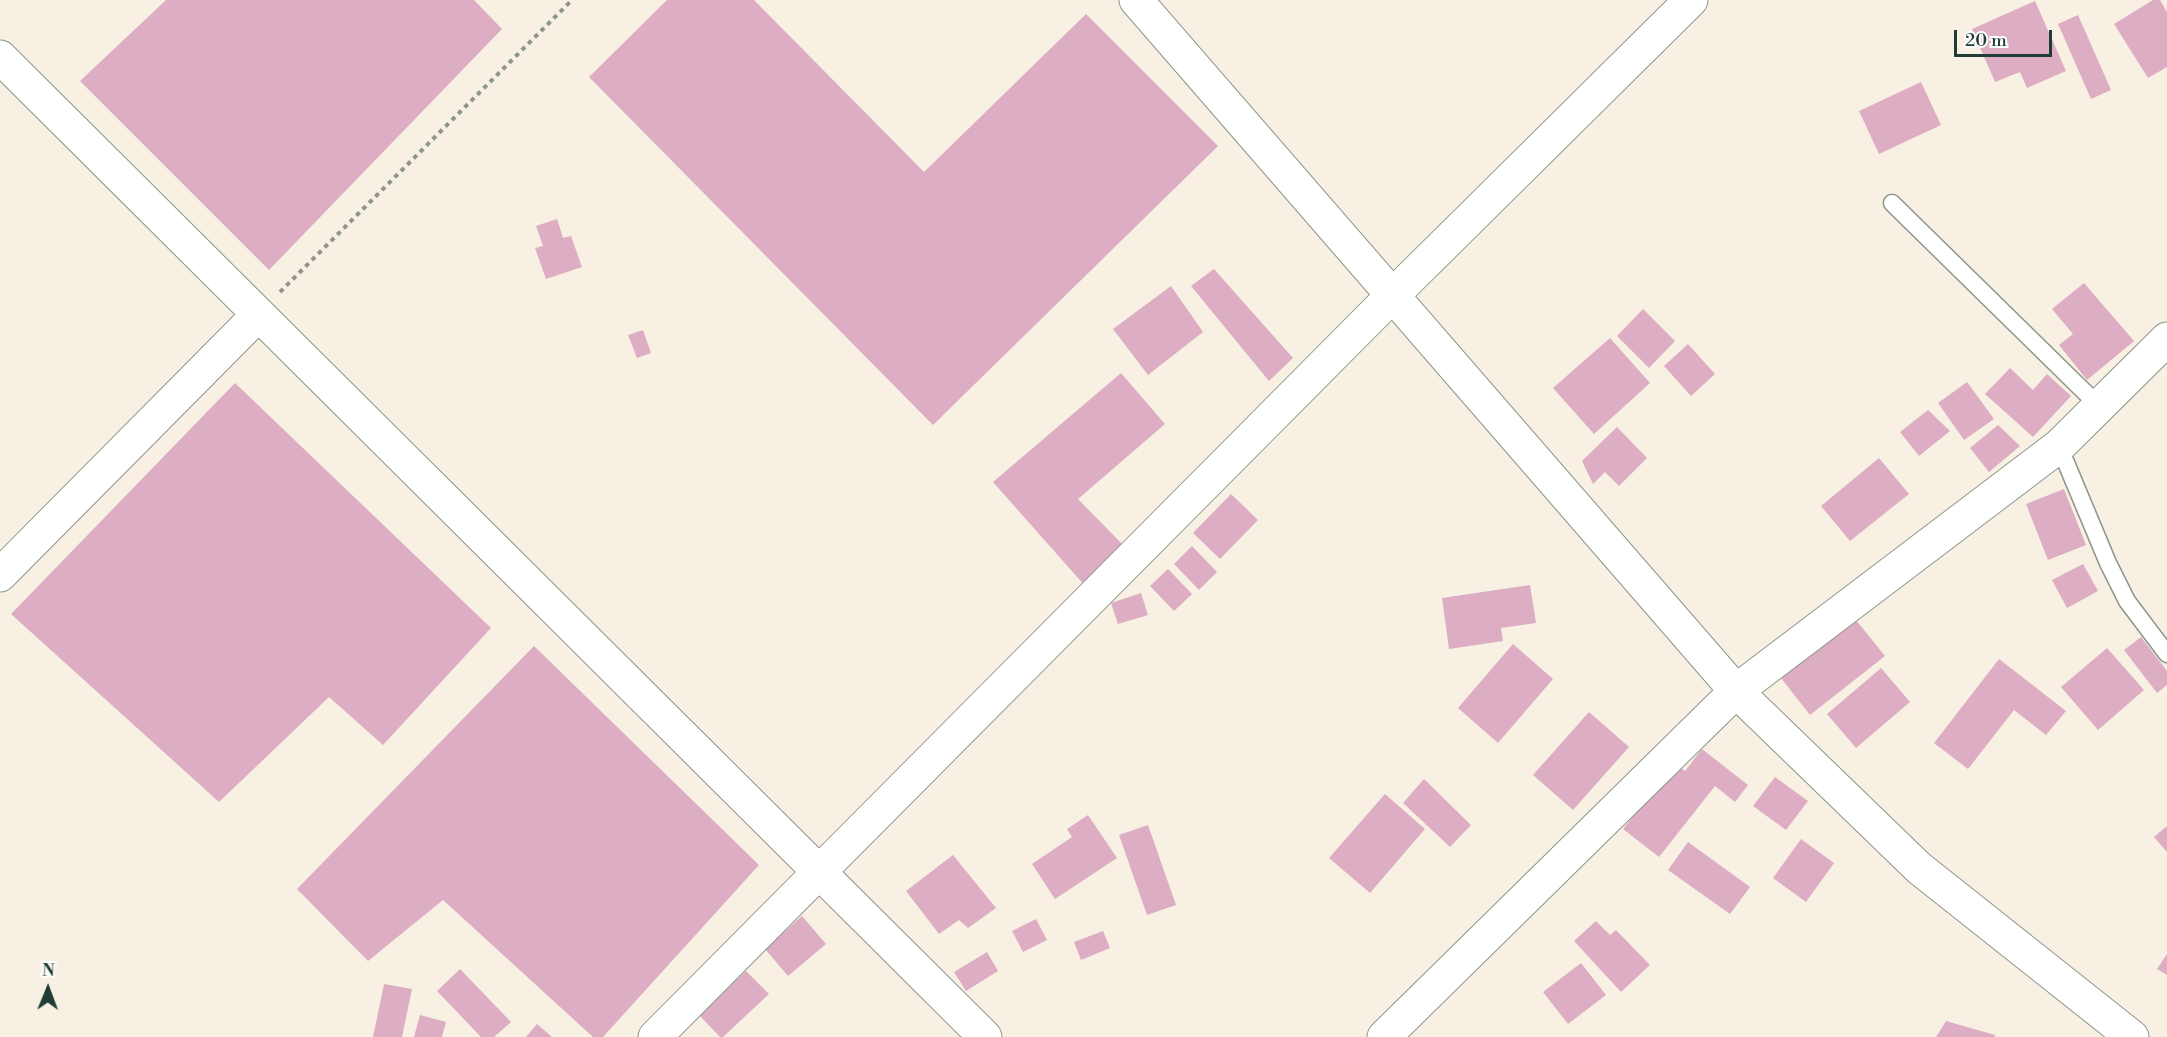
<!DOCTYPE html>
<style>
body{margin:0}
#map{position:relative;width:2167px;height:1037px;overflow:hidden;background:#f8f0e2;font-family:"Libre Bodoni",serif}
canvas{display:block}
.north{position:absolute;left:18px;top:959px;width:60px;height:60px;-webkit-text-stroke:4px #fff;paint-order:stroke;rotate:1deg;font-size:16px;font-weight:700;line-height:24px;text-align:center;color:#1f3d34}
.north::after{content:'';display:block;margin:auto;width:21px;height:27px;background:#1f3d34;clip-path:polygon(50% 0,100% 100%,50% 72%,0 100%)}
.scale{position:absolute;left:1954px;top:30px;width:98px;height:27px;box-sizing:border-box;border:3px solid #1f3d34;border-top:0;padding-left:8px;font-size:18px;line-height:21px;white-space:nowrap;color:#1f3d34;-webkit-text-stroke:4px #fff;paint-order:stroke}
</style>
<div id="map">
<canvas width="2167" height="1037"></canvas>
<div class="north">N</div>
<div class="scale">20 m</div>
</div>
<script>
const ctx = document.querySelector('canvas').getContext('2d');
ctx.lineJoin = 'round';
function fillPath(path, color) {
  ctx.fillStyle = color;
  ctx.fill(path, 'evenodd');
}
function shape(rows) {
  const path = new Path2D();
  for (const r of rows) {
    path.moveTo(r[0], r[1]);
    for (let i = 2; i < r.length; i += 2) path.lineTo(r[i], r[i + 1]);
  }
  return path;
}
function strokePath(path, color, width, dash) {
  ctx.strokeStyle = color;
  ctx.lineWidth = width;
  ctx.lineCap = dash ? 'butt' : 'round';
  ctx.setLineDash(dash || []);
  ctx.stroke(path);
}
fillPath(shape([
 [166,0,474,0,502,29,269,270,80,81],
 [667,0,754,0,924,172,1086,14,1218,146,933,425,589,77],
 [2153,0,2160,0,2167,12,2167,67,2148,78,2114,24],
 [2035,1,2066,71,2027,88,2020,72,1995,82,1972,29],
 [2078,15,2111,90,2091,99,2058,24],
 [1921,82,1941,125,1879,154,1859,111],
 [557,219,563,238,571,236,582,267,546,279,535,248,543,246,536,226],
 [1214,269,1293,358,1269,381,1191,286],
 [2084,283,2134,341,2087,380,2059,345,2073,334,2052,309],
 [1171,286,1203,332,1148,375,1113,329],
 [1643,309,1675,341,1649,368,1617,336],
 [643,330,651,353,637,358,628,335],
 [1610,338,1650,383,1594,434,1553,388],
 [1688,344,1715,374,1691,396,1664,366],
 [2010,368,2033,390,2047,374,2071,396,2033,437,1985,394],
 [1121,373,1165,424,1078,499,1124,546,1086,587,993,482],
 [1967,382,1994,419,1964,440,1938,403],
 [235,383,491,628,383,745,329,697,219,802,11,614],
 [1928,410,1950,431,1919,456,1900,432],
 [1998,425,2020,446,1989,472,1970,448],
 [1617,427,1647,458,1619,486,1605,472,1593,484,1582,461],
 [1879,458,1909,494,1850,541,1821,506],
 [2064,489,2086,545,2048,560,2026,504],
 [1231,494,1258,520,1220,559,1193,533],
 [1192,546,1217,572,1199,590,1174,564],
 [2083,564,2098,591,2067,608,2052,580],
 [1168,569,1192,594,1174,611,1150,586],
 [1530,585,1536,623,1501,628,1503,641,1449,649,1442,598],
 [1141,593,1148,615,1118,624,1111,603],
 [1856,620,1885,656,1810,715,1781,678],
 [2141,637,2167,671,2167,685,2157,693,2124,650],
 [1513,644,1553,679,1498,743,1458,708],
 [534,646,759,865,603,1037,593,1037,443,900,368,961,297,889],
 [2107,648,2144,690,2098,730,2061,687],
 [1999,659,2066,711,2046,735,2014,710,1968,769,1934,743],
 [1881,668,1910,702,1856,748,1827,714],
 [1589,712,1629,747,1573,810,1533,775],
 [1702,749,1748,785,1735,802,1715,786,1659,857,1623,829,1675,763,1685,771],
 [1775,777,1808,801,1786,830,1753,806],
 [1424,779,1471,825,1450,847,1403,803],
 [1385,794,1425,829,1370,893,1329,858],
 [1088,815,1117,858,1055,899,1032,864,1072,837,1067,829],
 [1148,825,1176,905,1147,915,1119,835],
 [2167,826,2167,852,2154,837],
 [1801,839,1834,863,1806,902,1773,878],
 [1688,842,1750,887,1730,914,1668,870],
 [953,855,996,908,968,928,959,920,939,934,906,891],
 [802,916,826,944,788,976,765,949],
 [1036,919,1047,940,1023,952,1012,931],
 [1596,921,1610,935,1616,930,1650,965,1621,992,1574,941],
 [1103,931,1110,948,1081,960,1074,942],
 [987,952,998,971,966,991,954,972],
 [2167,954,2167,975,2157,969],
 [1581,963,1606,995,1568,1024,1543,992],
 [460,969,511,1022,494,1037,481,1037,437,991],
 [746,971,769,994,723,1037,720,1037,699,1015],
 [384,984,412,989,402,1037,373,1037],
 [420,1015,446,1022,442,1037,414,1037],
 [1946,1021,1995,1035,1995,1037,1936,1037],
 [537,1024,552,1037,526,1037]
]), '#ddadc3');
const lane = shape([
 [1892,203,2099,406],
 [2059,446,2108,563,2127,601,2167,654]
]);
const street = shape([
 [0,57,985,1037],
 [0,575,258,315],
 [655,1037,1393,295,1691,0],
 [1384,1037,1736,691,2059,446,2167,339]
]);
const secondary = shape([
 [1136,0,1736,691,1919,868,2132,1037]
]);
strokePath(lane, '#8c968b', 19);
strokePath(street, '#8c968b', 35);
strokePath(secondary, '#8c968b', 35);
strokePath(shape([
 [280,292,572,0]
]), '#8c968b', 4, [4.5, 4.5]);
strokePath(lane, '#fff', 16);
strokePath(street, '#fff', 33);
strokePath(secondary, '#fff', 33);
</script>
